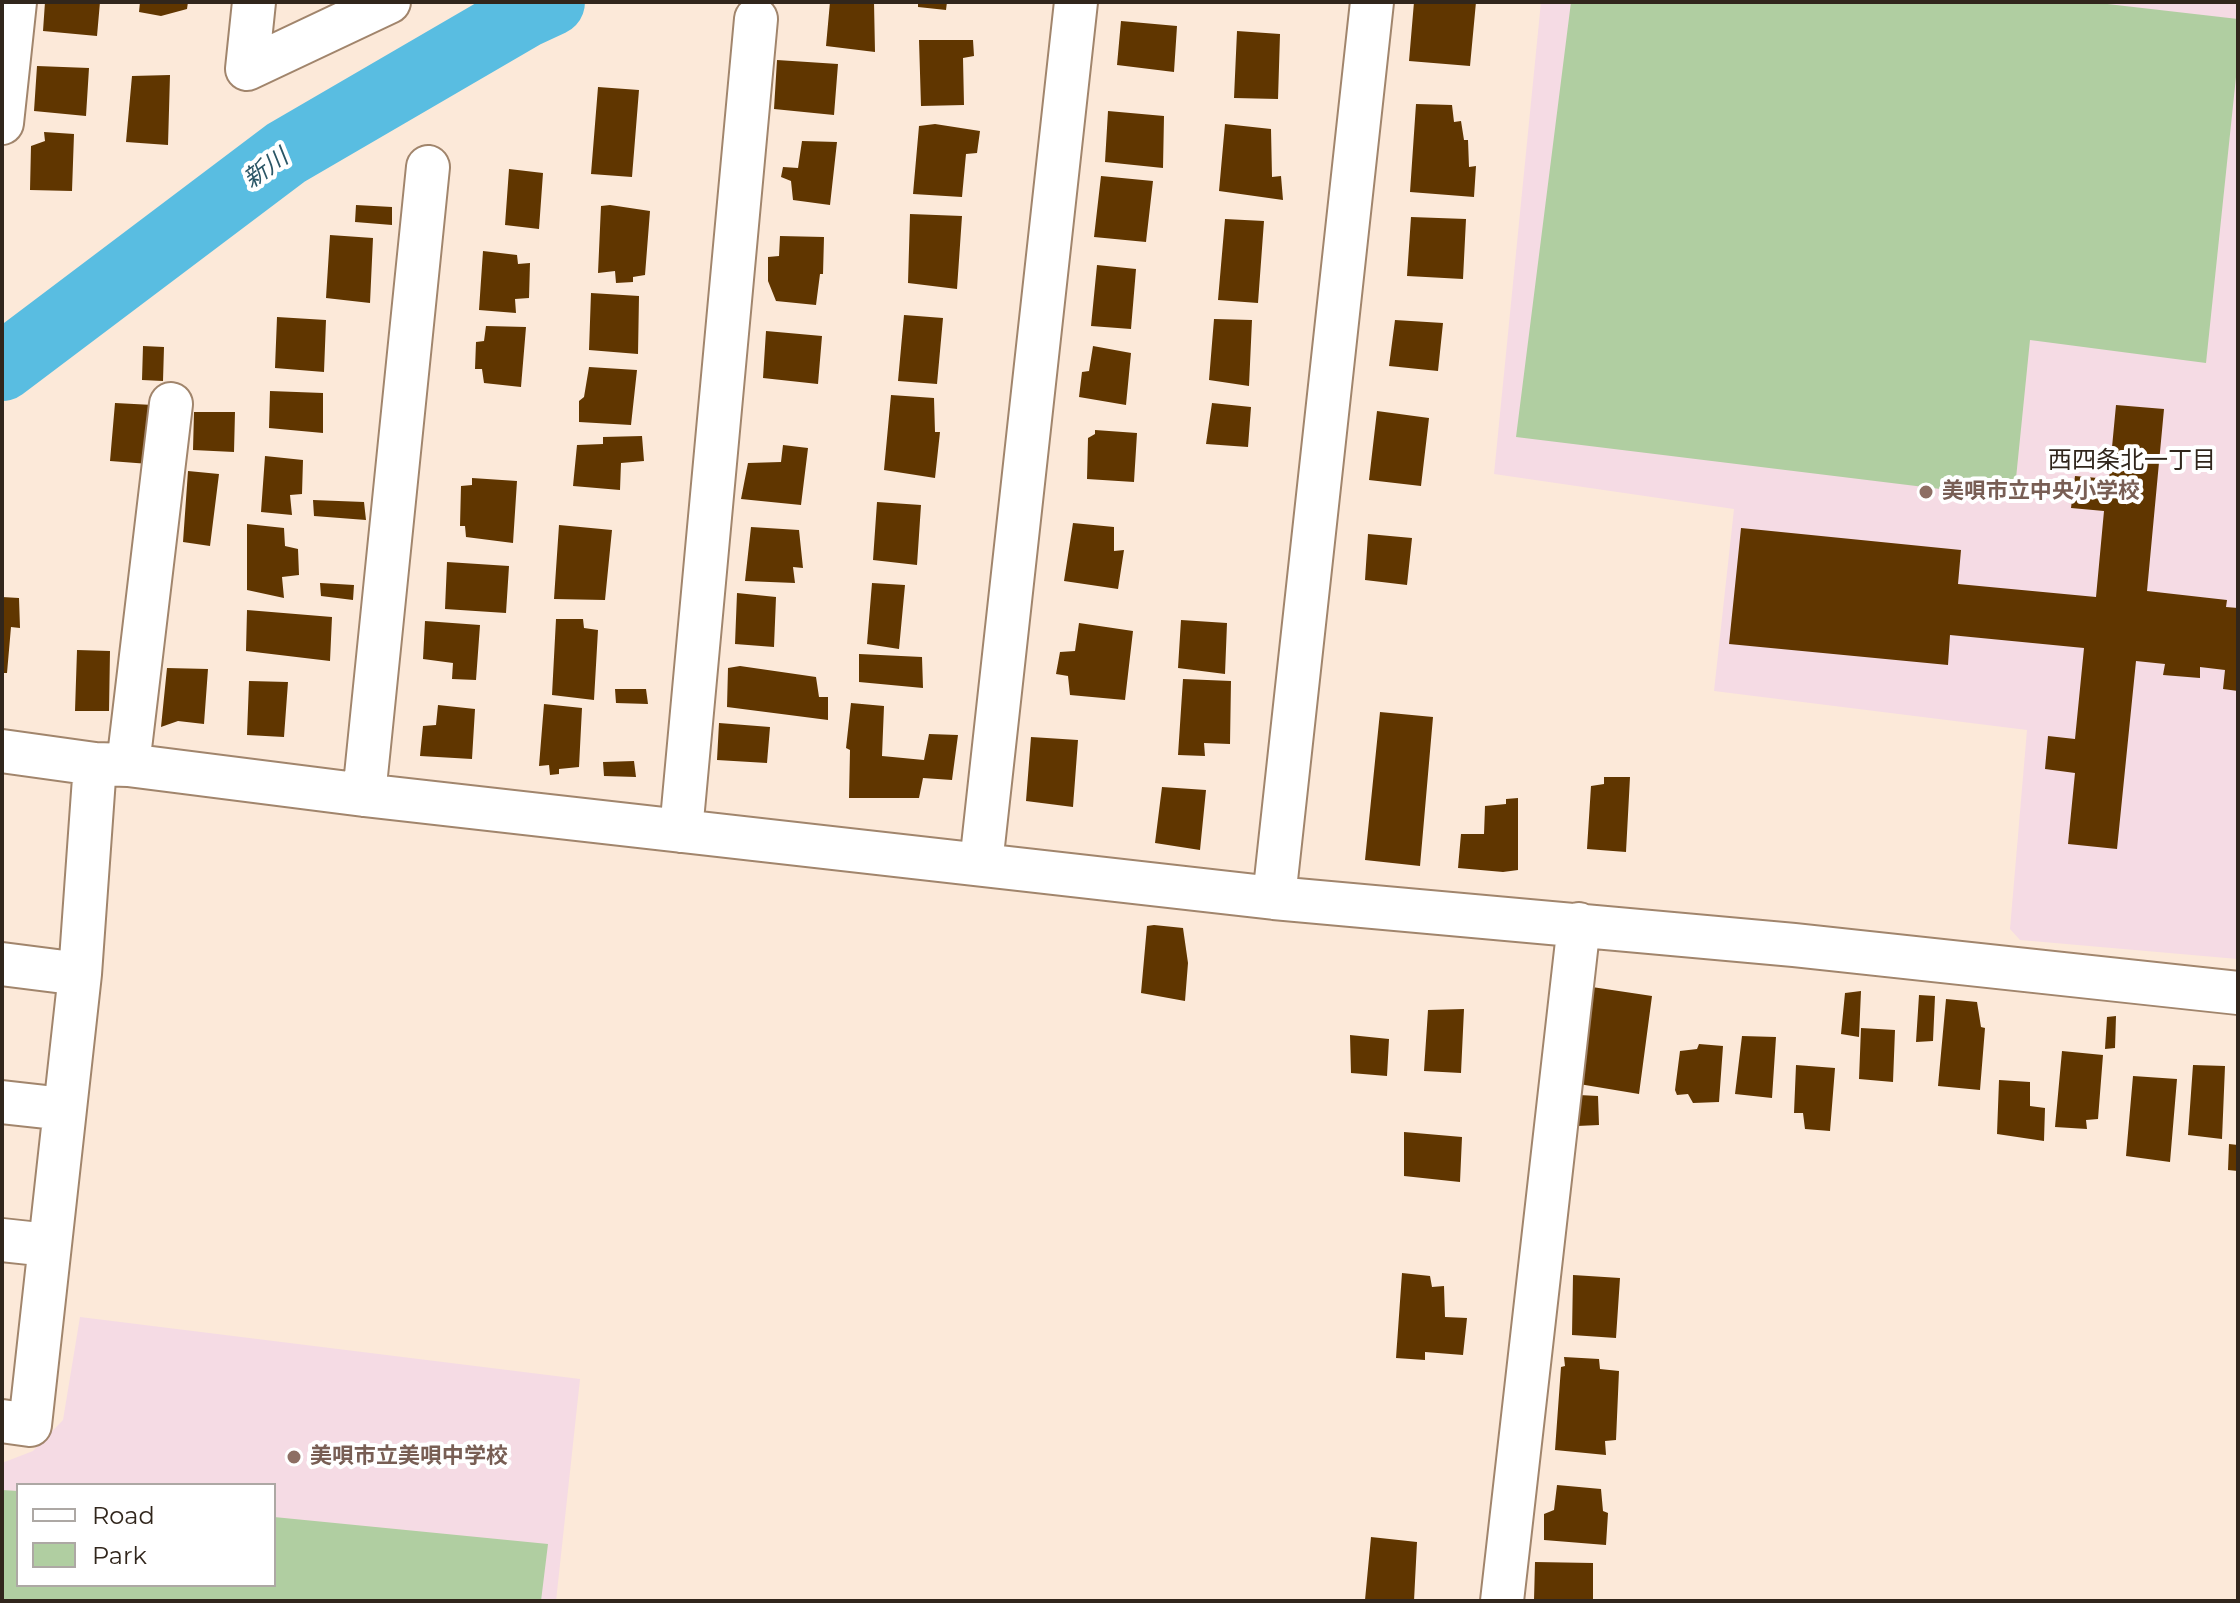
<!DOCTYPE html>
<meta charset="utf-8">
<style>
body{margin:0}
#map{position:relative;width:2240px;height:1603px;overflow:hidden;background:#fce9d9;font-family:Montserrat,sans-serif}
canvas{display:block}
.frame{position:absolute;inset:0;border:4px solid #31261c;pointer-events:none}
.legend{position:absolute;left:16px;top:1483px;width:260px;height:104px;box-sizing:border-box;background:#fff;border:2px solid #ada8a4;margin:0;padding:10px 14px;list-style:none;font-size:24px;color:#31261c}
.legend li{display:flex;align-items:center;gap:16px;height:40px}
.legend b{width:40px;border:2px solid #ada8a4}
</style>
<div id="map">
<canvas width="2240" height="1603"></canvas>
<div class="frame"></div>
<ul class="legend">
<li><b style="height:10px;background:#fff"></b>Road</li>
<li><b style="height:22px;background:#b0cea1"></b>Park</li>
</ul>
</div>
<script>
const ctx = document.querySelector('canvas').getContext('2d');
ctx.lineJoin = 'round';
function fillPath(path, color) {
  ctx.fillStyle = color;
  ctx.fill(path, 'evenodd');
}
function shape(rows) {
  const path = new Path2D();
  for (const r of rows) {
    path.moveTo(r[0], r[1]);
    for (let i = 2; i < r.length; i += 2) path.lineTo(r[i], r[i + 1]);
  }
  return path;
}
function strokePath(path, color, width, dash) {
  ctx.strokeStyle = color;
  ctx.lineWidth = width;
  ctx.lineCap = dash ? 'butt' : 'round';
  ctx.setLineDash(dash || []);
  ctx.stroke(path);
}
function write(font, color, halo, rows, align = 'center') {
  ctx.font = font + ' Montserrat,"Noto Sans JP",sans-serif';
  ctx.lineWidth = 8;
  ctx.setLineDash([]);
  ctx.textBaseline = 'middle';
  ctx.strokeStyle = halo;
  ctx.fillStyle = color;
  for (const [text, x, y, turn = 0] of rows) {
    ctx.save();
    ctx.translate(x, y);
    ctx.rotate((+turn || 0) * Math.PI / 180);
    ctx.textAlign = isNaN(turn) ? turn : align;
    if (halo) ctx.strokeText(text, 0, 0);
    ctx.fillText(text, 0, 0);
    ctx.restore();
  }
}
fillPath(shape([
 [1541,2,2238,2,2238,959,2020,940,2010,929,2027,730,1714,691,1734,509,1494,474],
 [80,1317,580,1379,556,1601,2,1601,2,1463,33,1451,63,1420],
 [18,1485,274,1485,274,1585,18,1585]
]), '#f5dbe4');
fillPath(shape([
 [1571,2,2090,2,2238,19,2238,58,2206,363,2030,340,2014,498,1516,437],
 [2,1490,18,1491,18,1585,274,1585,274,1517,548,1544,541,1601,2,1601]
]), '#b0cea1');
strokePath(shape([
 [2,367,286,153,523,15,551,2]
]), '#59bde1', 68);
fillPath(shape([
 [45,2,100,2,97,36,43,31],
 [140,2,188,2,187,9,161,16,139,12],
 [830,2,874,2,875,52,826,46],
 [918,2,947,2,946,10,918,7],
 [1414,2,1476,2,1470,66,1409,61],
 [1121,21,1177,26,1174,72,1117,65],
 [1237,31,1280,34,1278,99,1234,98],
 [919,40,973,40,974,56,963,58,964,105,921,106],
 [777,60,838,64,834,115,774,109],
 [37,66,89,68,86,116,34,111],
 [170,75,168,145,126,142,132,76],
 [598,87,639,90,632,177,591,174],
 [1416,104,1452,105,1454,122,1461,121,1464,140,1468,140,1469,167,1476,166,1474,197,1410,192],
 [1108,111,1164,116,1163,168,1105,162],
 [935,124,980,131,977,153,966,154,962,197,913,194,919,126],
 [1225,124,1271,129,1272,177,1281,176,1283,200,1219,191],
 [44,132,74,134,72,191,30,190,31,146,45,141],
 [802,141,837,142,830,205,793,200,791,181,781,177,783,167,798,168],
 [509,169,543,173,539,229,505,225],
 [1101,176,1153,181,1146,242,1094,237],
 [356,205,392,207,392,225,355,222],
 [610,205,650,211,645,275,633,277,633,282,616,283,615,271,598,273,601,206],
 [910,214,962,216,957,289,908,283],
 [1411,217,1466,219,1463,279,1407,276],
 [1225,219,1264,221,1258,303,1218,300],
 [330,235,373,238,370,303,326,298],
 [780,236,824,237,823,274,820,274,816,305,776,301,768,281,768,257,779,256],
 [483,251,517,255,518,264,530,263,529,298,515,299,516,313,479,310],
 [1097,265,1136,269,1131,329,1091,326],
 [591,293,639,296,638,354,589,350],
 [904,315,943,318,937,384,898,381],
 [277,317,326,320,324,372,275,368],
 [1214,319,1252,320,1249,386,1209,380],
 [1395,320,1443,323,1438,371,1389,366],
 [486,326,526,327,521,387,484,383,482,369,475,369,476,342,484,341],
 [766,331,822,336,818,384,763,378],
 [143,346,164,347,163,381,142,380],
 [1093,346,1131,353,1126,405,1079,397,1082,372,1089,371],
 [589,367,637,370,631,425,579,422,579,401,584,397],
 [270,391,323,393,323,433,269,428],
 [891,395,934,398,935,432,940,432,935,478,884,470],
 [115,403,153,405,149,464,110,461],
 [1212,403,1251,407,1248,447,1206,444],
 [2116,405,2164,409,2147,591,2227,600,2226,607,2238,608,2238,691,2223,689,2225,670,2200,667,2200,678,2163,675,2165,664,2136,661,2117,849,2068,844,2075,773,2045,769,2048,736,2075,739,2084,648,1950,635,1948,665,1729,644,1741,528,1961,550,1958,584,2096,597,2104,511,2071,508,2075,476,2109,479],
 [1377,411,1429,418,1421,486,1369,480],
 [194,412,235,412,234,452,193,450],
 [1095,430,1137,433,1134,482,1087,479,1088,438,1095,434],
 [642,436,644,461,621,463,620,490,573,486,577,445,603,444,603,437],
 [783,445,808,448,801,505,741,499,748,463,781,462],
 [265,456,303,460,302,494,290,495,292,515,261,512],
 [188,471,219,474,210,546,183,542],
 [472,478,517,481,513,543,466,537,465,526,460,526,461,486,472,485],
 [313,500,364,502,366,520,314,516],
 [877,502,921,505,917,565,873,560],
 [1073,523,1114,527,1114,551,1124,550,1118,589,1064,581],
 [247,524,284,528,285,546,298,549,299,575,282,577,284,598,247,590],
 [559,525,612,530,605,600,554,599],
 [751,527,799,530,803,568,793,567,795,583,745,581],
 [1368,534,1412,538,1407,585,1365,580],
 [447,562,509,566,506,613,445,609],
 [320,583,354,585,353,600,321,596],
 [872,583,905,585,899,649,867,644],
 [737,593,776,597,774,647,735,644],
 [2,597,19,598,20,628,11,627,7,673,2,673],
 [247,610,332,617,330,661,246,651],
 [556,619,583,619,584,628,598,630,594,700,552,695],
 [1181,620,1227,623,1225,674,1178,668],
 [425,621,480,625,476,680,452,679,453,663,423,659],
 [1079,623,1133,631,1125,700,1070,695,1068,676,1056,674,1060,652,1075,651],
 [77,650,110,651,109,711,75,711],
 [859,654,922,657,923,688,859,682],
 [740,666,816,677,819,697,828,697,828,720,727,707,728,668],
 [167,668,208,669,204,724,178,721,161,727],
 [1183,679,1231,681,1230,744,1204,743,1205,756,1178,755],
 [249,681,288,682,284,737,247,735],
 [615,689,646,689,648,704,616,703],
 [851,703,884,706,882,756,924,760,929,734,958,735,952,780,923,778,919,798,849,798,850,750,846,748],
 [544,704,582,708,579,767,559,769,559,774,550,775,549,765,539,766],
 [438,705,475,709,472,759,420,756,423,726,436,725],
 [1380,712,1433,717,1420,866,1365,860],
 [719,723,770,727,767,763,717,760],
 [1031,737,1078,740,1073,807,1026,801],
 [634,761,636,777,604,776,603,762],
 [1604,777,1630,777,1626,852,1587,849,1591,786,1604,784],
 [1162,787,1206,790,1200,850,1155,843],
 [1518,798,1518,870,1503,872,1458,868,1461,834,1484,834,1485,806,1506,804,1506,799],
 [1154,925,1183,928,1188,963,1185,1001,1141,993,1147,926],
 [1592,987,1652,996,1639,1094,1579,1084],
 [1861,991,1859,1037,1841,1034,1845,993],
 [1919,995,1935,996,1933,1041,1916,1042],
 [1946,999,1977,1002,1981,1027,1985,1028,1980,1090,1938,1086],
 [1464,1009,1461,1073,1424,1071,1428,1010],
 [2116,1016,2115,1048,2105,1049,2107,1017],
 [1861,1028,1895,1030,1893,1082,1859,1079],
 [1350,1035,1389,1039,1387,1076,1351,1073],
 [1742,1036,1776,1037,1772,1098,1735,1094],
 [1699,1044,1723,1046,1719,1102,1693,1103,1688,1094,1677,1095,1675,1090,1680,1051,1697,1049],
 [2062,1051,2103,1055,2098,1119,2086,1120,2087,1129,2055,1127],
 [1796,1065,1835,1068,1830,1131,1805,1129,1803,1113,1794,1113],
 [2193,1065,2225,1066,2222,1139,2188,1135],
 [2133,1076,2177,1079,2170,1162,2126,1156],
 [1999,1080,2030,1082,2030,1106,2045,1108,2044,1141,1997,1134],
 [1579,1095,1598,1096,1599,1125,1577,1126],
 [1404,1132,1462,1137,1460,1182,1404,1176],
 [2229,1144,2238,1145,2238,1171,2228,1170],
 [1402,1273,1430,1276,1432,1287,1444,1286,1445,1317,1467,1318,1463,1355,1425,1352,1425,1360,1396,1358],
 [1573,1275,1620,1278,1616,1338,1572,1335],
 [1564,1357,1599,1359,1600,1369,1619,1371,1616,1440,1605,1441,1606,1455,1555,1450,1561,1367,1565,1366],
 [1557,1485,1601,1489,1603,1511,1608,1513,1606,1545,1544,1540,1544,1514,1554,1510],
 [1371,1537,1417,1542,1414,1601,1365,1600],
 [1535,1562,1593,1563,1593,1601,1534,1600]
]), '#603600');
const minor = shape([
 [254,2,247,69,389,2],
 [2,123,15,2],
 [2,751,95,764,128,765,364,795,1274,898,1794,945,2238,993],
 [128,765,171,404],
 [364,795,428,167],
 [681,831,756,19],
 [981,864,1076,2],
 [1274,898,1372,2],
 [2,964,80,974],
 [2,1102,64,1109],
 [2,1240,48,1245],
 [2,1421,30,1425,80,974,95,764],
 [1502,1601,1579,924]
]);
strokePath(minor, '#a1856c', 46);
strokePath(minor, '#fff', 42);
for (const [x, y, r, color] of [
 [1926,492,8,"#8d6e63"],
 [294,1457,8,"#8d6e63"]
]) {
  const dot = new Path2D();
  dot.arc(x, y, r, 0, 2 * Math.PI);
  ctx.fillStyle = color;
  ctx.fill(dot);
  strokePath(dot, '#fff', 3);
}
write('bold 22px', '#785e54', '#fff', [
 ["美唄市立中央小学校",1942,492],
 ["美唄市立美唄中学校",310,1457]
], 'left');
write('italic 24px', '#2a5565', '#fff', [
 ["新川",266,169,-36]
]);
write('24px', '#31261c', '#fff', [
 ["西四条北一丁目",2132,461]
]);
</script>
